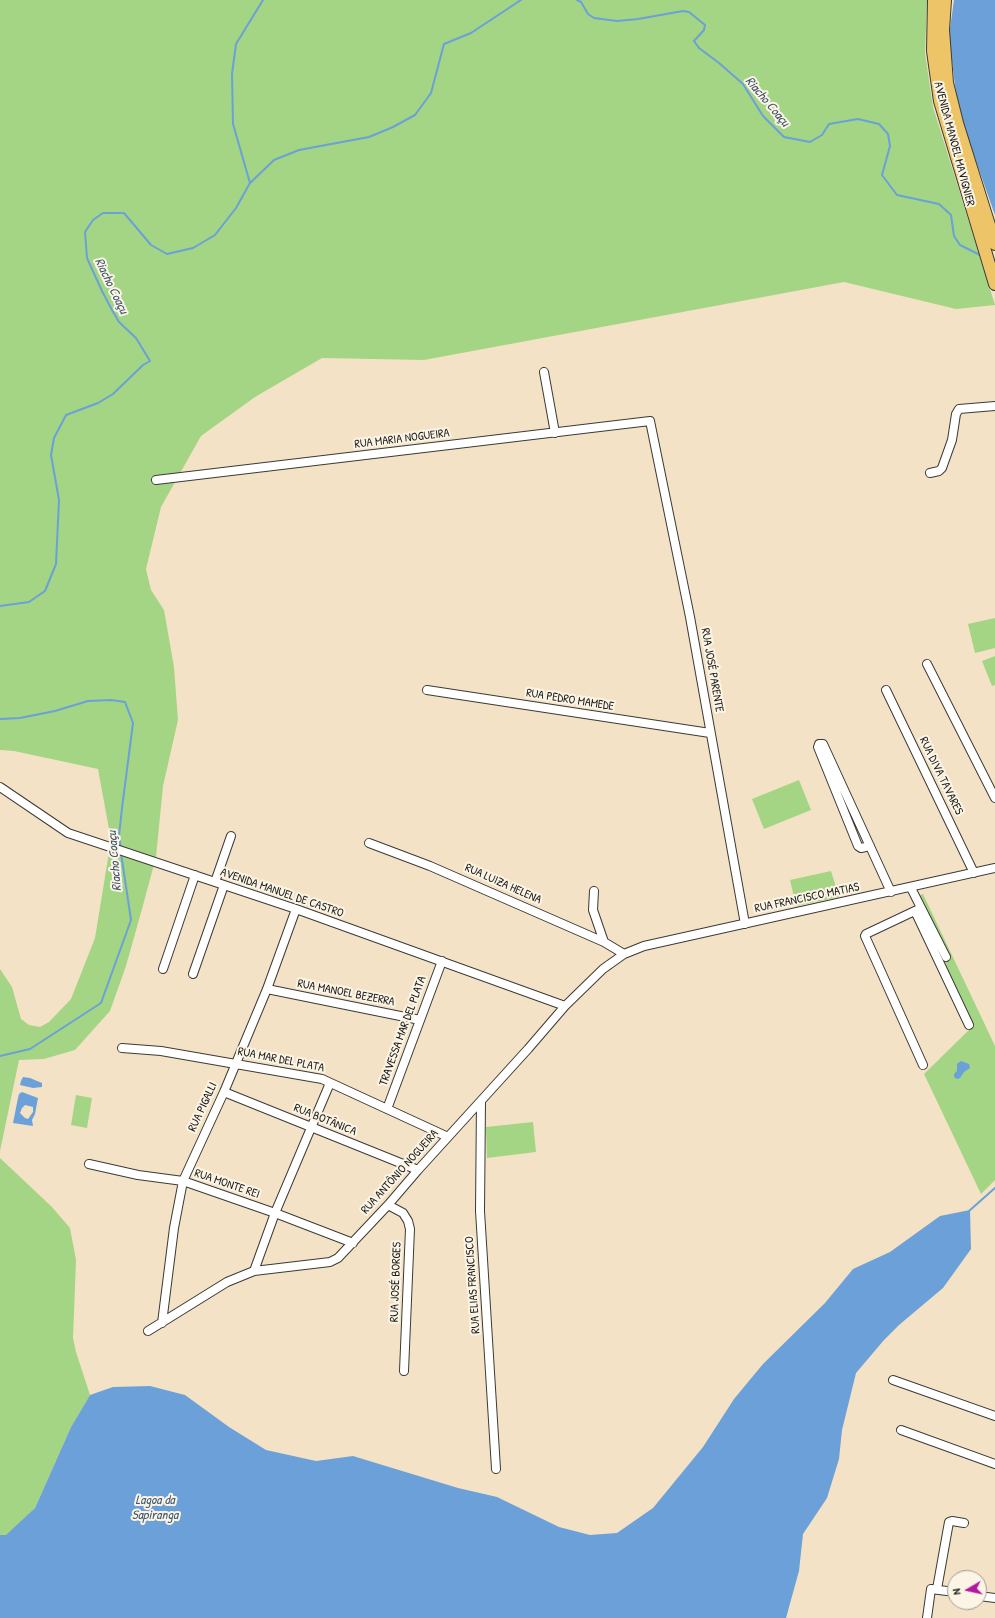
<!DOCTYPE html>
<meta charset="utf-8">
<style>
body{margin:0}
#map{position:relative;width:995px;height:1618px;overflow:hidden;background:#f4e2c6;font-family:"Patrick Hand",sans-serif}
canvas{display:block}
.north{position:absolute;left:947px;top:1570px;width:40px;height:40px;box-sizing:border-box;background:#fcf5e5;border:1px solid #a29e95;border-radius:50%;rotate:261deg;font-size:11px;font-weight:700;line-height:16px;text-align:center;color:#1c1c1c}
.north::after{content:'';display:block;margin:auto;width:14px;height:18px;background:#b5179e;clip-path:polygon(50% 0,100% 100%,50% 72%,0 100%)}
</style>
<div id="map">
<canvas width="995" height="1618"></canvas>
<div class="north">N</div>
</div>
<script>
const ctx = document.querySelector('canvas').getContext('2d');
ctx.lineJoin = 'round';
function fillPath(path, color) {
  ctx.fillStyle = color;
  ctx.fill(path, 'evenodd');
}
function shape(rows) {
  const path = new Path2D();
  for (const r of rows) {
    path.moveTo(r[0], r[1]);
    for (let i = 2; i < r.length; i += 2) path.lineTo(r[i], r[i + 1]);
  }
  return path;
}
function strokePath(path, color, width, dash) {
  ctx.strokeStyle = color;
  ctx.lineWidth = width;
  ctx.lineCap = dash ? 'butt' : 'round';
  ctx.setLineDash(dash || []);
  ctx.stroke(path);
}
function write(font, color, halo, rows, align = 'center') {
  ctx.font = font + ' "Patrick Hand",sans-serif';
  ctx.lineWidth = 4;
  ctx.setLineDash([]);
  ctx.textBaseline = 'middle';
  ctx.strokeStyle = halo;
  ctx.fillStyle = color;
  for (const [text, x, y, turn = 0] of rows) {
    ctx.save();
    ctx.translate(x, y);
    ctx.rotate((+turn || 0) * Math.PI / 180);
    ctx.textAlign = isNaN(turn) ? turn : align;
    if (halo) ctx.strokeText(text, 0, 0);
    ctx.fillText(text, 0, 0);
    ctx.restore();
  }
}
fillPath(shape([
 [0,0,927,0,925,53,933,107,995,305,956,309,844,282,424,360,322,358,255,397,201,436,161,507,146,569,151,590,164,610,174,667,178,720,163,786,156,857,142,909,126,966,110,1011,75,1050,44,1059,19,1060,0,1151,0,969,12,987,21,1019,29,1025,40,1027,49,1022,71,999,95,938,111,840,98,769,14,751,0,750],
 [995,618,995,648,975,653,968,624],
 [995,656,995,685,992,686,982,661],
 [799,780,811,810,764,829,752,799],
 [831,871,839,897,796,906,790,880],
 [923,894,995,1046,995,1180,981,1194,924,1074,972,1027,912,898],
 [76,1095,92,1098,87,1128,71,1125],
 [533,1122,536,1152,487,1158,486,1127],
 [0,1158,52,1207,70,1228,76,1260,73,1338,76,1352,90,1395,71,1427,35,1508,6,1536,0,1535]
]), '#a4d584');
fillPath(shape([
 [954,0,995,0,995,215,958,110,949,36],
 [961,1061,969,1064,970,1068,964,1072,960,1078,957,1079,954,1077,954,1074,957,1071,957,1064],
 [23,1077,30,1078,42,1083,42,1087,33,1088,20,1085,21,1081],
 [22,1092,38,1098,35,1114,32,1120,33,1126,13,1123,18,1098,19,1094],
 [25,1105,33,1107,33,1112,28,1119,25,1118,20,1113,22,1108],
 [970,1210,971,1249,943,1288,899,1325,884,1340,856,1373,842,1430,839,1459,827,1498,803,1534,799,1571,786,1618,0,1618,0,1535,6,1535,35,1508,71,1427,90,1395,113,1387,150,1386,185,1395,229,1427,266,1450,316,1461,353,1456,458,1488,497,1497,559,1527,590,1535,617,1533,653,1508,703,1447,734,1399,763,1364,825,1303,853,1269,890,1252,940,1216]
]), '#6ba0d8');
strokePath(shape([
 [577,0,581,2,588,14,594,18,617,21,638,19,683,11,689,12,705,25,704,30,694,41,699,48,719,63,743,84,763,116,784,137,810,142,822,135,829,124,858,119,879,124,888,134,890,146,882,175,897,195,939,204,951,215,954,236,960,245,982,256],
 [250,183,233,124,232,74,236,44,263,0],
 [0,606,29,602,45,591,56,564,59,500,51,455,54,438,66,415,98,403,113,394,143,365,150,361,136,338,119,322,112,310,102,291,87,258,85,232,93,220,103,213,124,213,151,245,167,254,193,248,215,235,236,208,250,183,274,160,299,150,369,137,393,127,415,115,431,93,444,44,471,33,521,0],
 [0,719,20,718,55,711,88,701,111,700,125,702,133,723,122,808,119,836,121,849],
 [0,1056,30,1049,101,1003,131,920,121,853],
 [969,1211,995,1188]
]), '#6ba0d8', 2);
const minor = shape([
 [544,372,555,433],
 [930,473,939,471,942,468,952,440,956,414,959,409,995,406],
 [156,480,650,421,690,617,745,924],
 [927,664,995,798],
 [427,690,710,733],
 [886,690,974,873],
 [0,787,68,833,296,909,565,1006],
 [369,843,430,866,604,942,624,954],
 [870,846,861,848,858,846,818,747,819,744,823,744,885,879,891,892],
 [215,882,231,836],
 [911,888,946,957],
 [594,891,593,910,604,942],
 [921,908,866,934,865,936,923,1065],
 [915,911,969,1025],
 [163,969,195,875],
 [193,974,224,885],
 [267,989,420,1020],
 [122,1048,161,1051,322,1079,448,1137],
 [224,1092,418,1170],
 [481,1101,480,1211,496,1469],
 [387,1109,442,961],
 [89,1164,138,1175,183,1181,275,1213,353,1243],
 [388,1205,403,1213,408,1221,410,1229,404,1371],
 [254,1271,275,1213,330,1083],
 [162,1323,174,1228,183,1181,224,1092,267,989,296,909],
 [148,1331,227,1282,254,1271,330,1262,338,1258,388,1205,418,1170,528,1049,565,1006,603,969,624,954,644,946,995,868],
 [893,1380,995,1416],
 [901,1430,995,1464],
 [937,1589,949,1522,952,1521,964,1523],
 [979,1596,995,1598],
 [927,1618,931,1589,955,1592]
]);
const highway = shape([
 [934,0,933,51,940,101,995,284],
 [945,0,943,30,947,83,957,123,995,244]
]);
strokePath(minor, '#3c3a36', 10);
strokePath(highway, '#3c3a36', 14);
strokePath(minor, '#fff', 8);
strokePath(highway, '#eec469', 12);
write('12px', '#1c1c1c', '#fcf5e5', [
 ["AVENIDA MANOEL MAVIGNIER",954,144,75],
 ["RUA MARIA NOGUEIRA",402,439,-7],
 ["RUA JOSÉ PARENTE",712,670,80],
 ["RUA PEDRO MAMEDE",570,700,9],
 ["RUA DIVA TAVARES",941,776,64],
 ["RUA LUIZA HELENA",503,884,24],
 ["AVENIDA MANUEL DE CASTRO",282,893,19],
 ["RUA FRANCISCO MATIAS",807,898,-12],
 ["RUA MANOEL BEZERRA",346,993,11],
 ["TRAVESSA MAR DEL PLATA",403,1031,-70],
 ["RUA MAR DEL PLATA",281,1060,11],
 ["RUA PIGALLI",203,1107,-65],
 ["RUA BOTÂNICA",325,1120,22],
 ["RUA ANTÔNIO NOGUEIRA",400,1172,-48],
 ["RUA MONTE REI",227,1184,19],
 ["RUA JOSÉ BORGES",396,1282,-88],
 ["RUA ELIAS FRANCISCO",473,1285,-94]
]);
write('italic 13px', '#405771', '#fcf5e5', [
 ["Riacho Coaçu",767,102,50],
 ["Riacho Coaçu",111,286,64],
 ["Riacho Coaçu",115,861,-95],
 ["Lagoa da",155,1501],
 ["Sapiranga",155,1516]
]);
</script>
